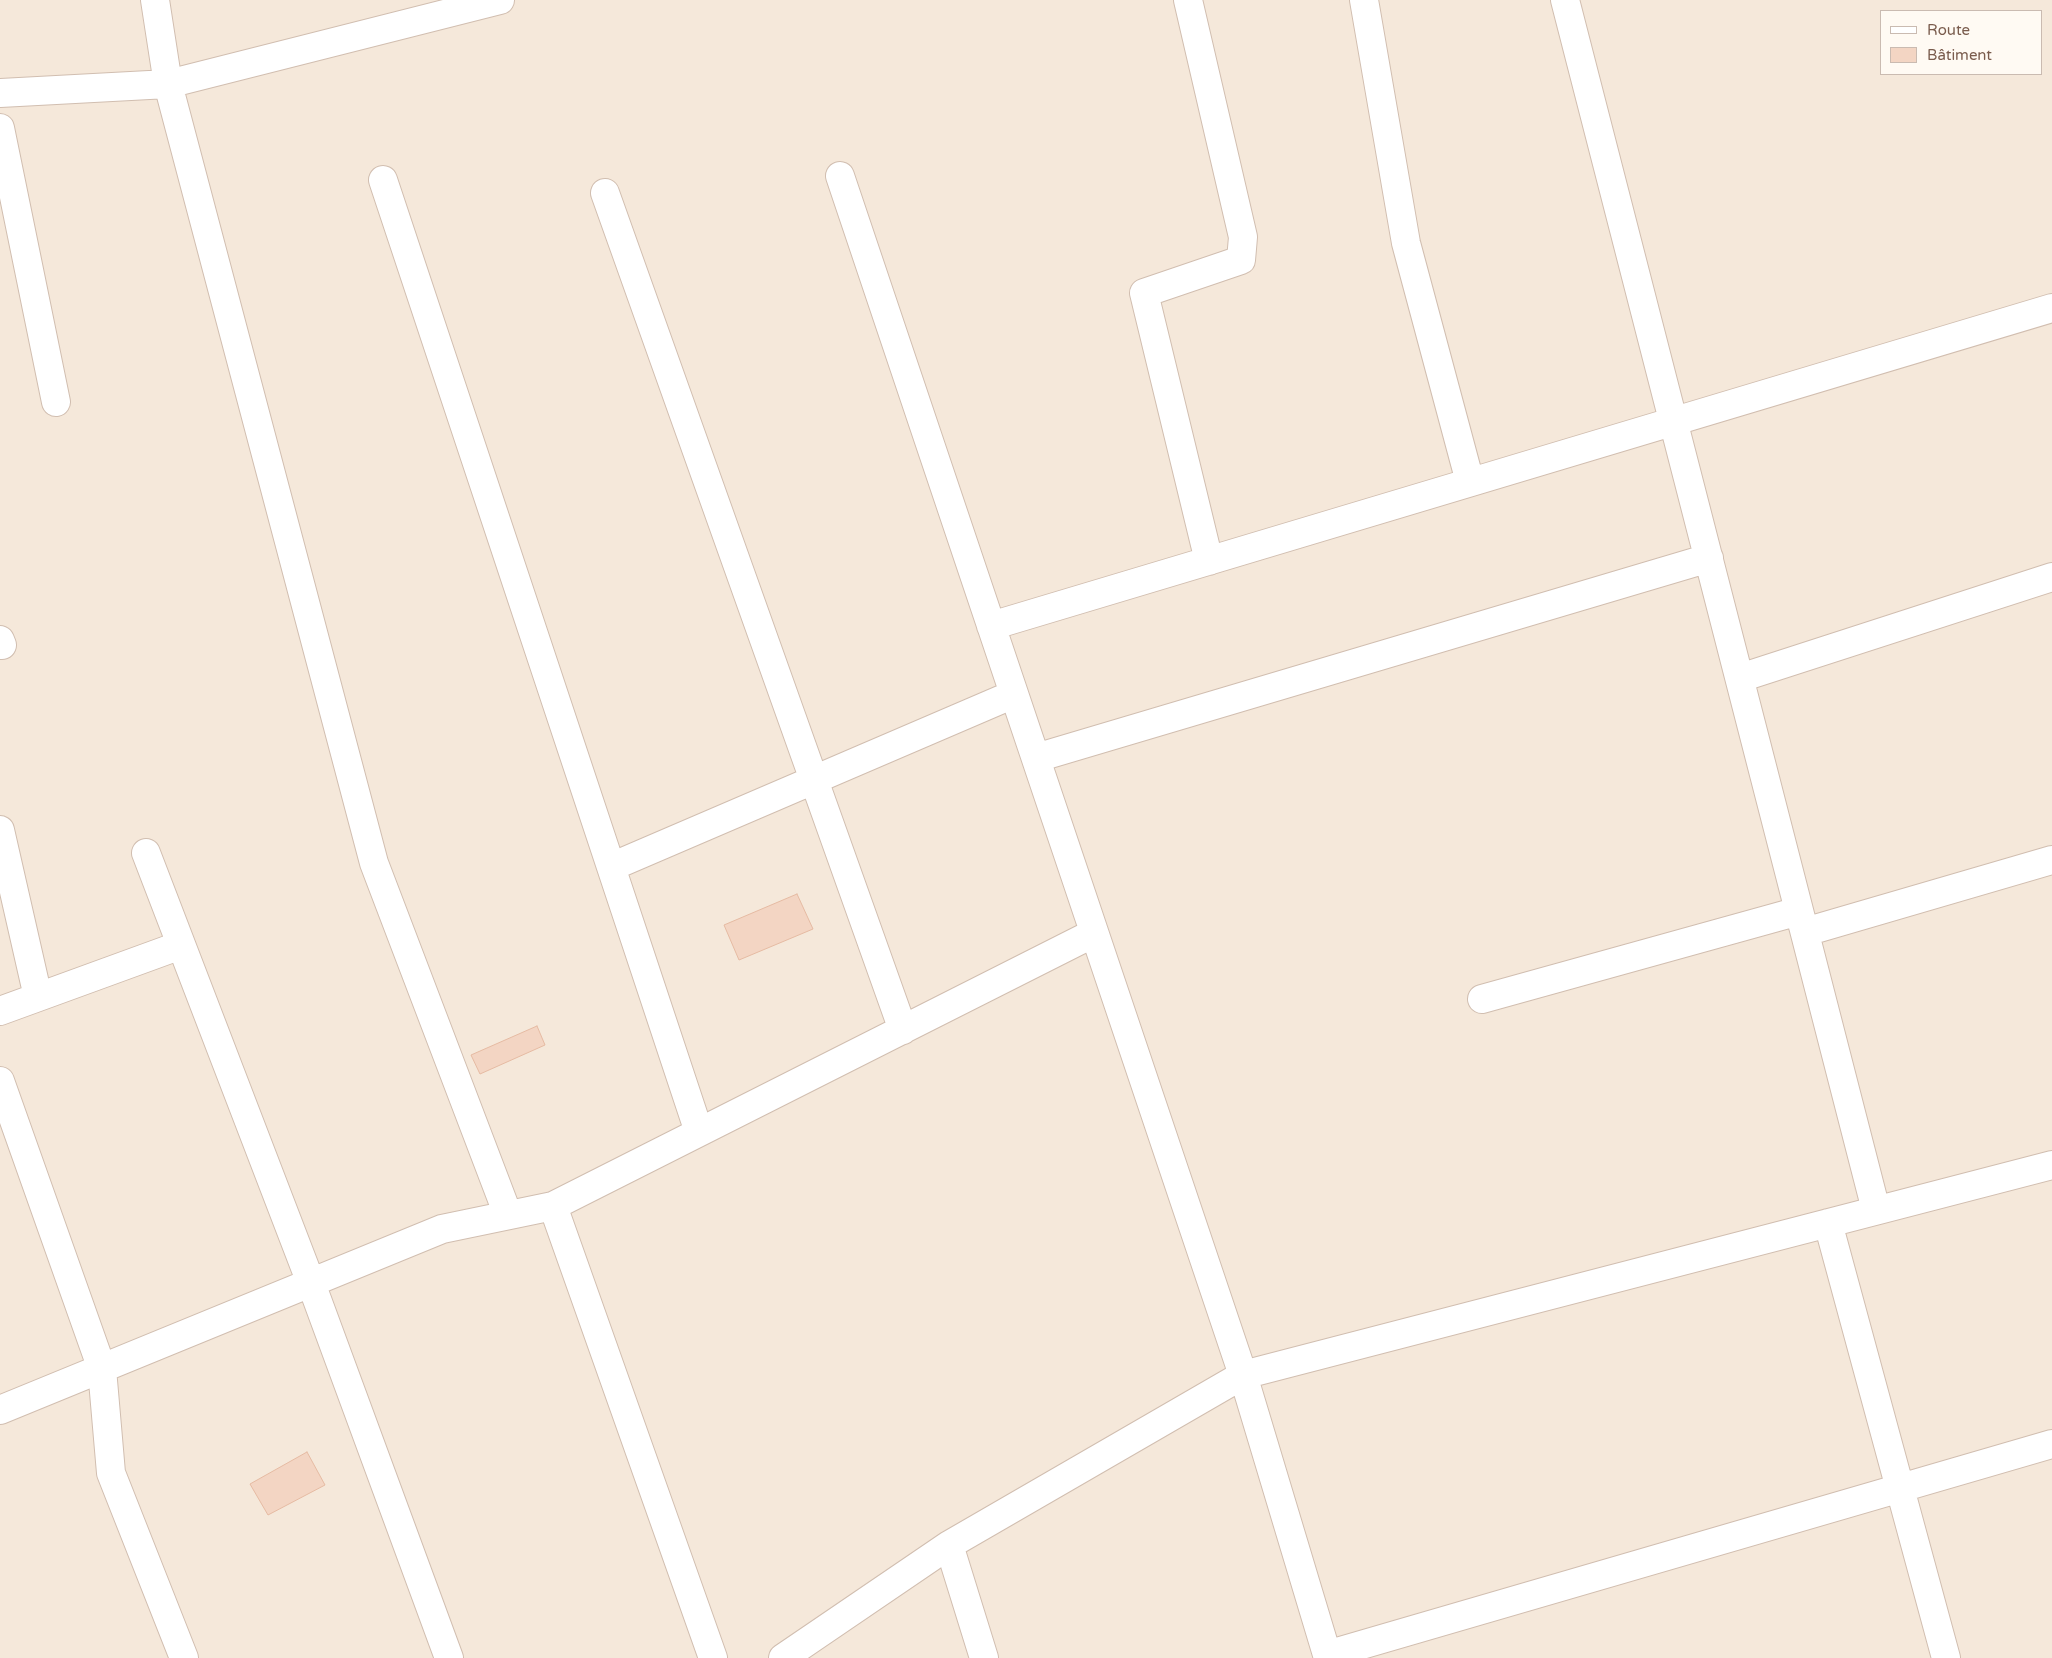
<!DOCTYPE html>
<meta charset="utf-8">
<style>
body{margin:0}
#map{position:relative;width:2052px;height:1658px;overflow:hidden;background:#fdf6ec;font-family:"Varela Round",sans-serif}
canvas{display:block}
.legend{position:absolute;left:1880px;top:10px;width:162px;height:65px;box-sizing:border-box;background:#fffaf3;border:1px solid #cabbb1;margin:0;padding:6px 9px;list-style:none;font-size:15px;color:#7a5c4d}
.legend li{display:flex;align-items:center;gap:10px;height:25px}
.legend b{width:25px;border:1px solid #cabbb1}
</style>
<div id="map">
<canvas width="2052" height="1658"></canvas>
<ul class="legend">
<li><b style="height:6px;background:#fff"></b>Route</li>
<li><b style="height:14px;background:#f3d5c3"></b>Bâtiment</li>
</ul>
</div>
<script>
const ctx = document.querySelector('canvas').getContext('2d');
ctx.lineJoin = 'round';
function fillPath(path, color) {
  ctx.fillStyle = color;
  ctx.fill(path, 'evenodd');
}
function shape(rows) {
  const path = new Path2D();
  for (const r of rows) {
    path.moveTo(r[0], r[1]);
    for (let i = 2; i < r.length; i += 2) path.lineTo(r[i], r[i + 1]);
  }
  return path;
}
function strokePath(path, color, width, dash) {
  ctx.strokeStyle = color;
  ctx.lineWidth = width;
  ctx.lineCap = dash ? 'butt' : 'round';
  ctx.setLineDash(dash || []);
  ctx.stroke(path);
}
fillPath(shape([
 [0,0,2052,0,2052,1658,0,1658],
 [1881,11,2041,11,2041,74,1881,74]
]), '#f5e8da');
const building = shape([
 [797,894,813,929,739,960,724,925,797,894],
 [537,1026,545,1045,480,1074,471,1055,537,1026],
 [307,1452,325,1485,268,1515,250,1484,307,1452]
]);
fillPath(building, '#f3d5c3');
strokePath(building, '#e6bba3', 1);
const minor = shape([
 [155,0,168,84,374,863,508,1215],
 [1188,0,1243,237,1241,260,1144,293,1209,561],
 [1364,0,1406,243,1470,482],
 [1565,0,1876,1210],
 [0,93,168,84,500,0],
 [0,128,56,402],
 [840,176,1243,1375,1328,1658],
 [383,180,699,1132],
 [605,193,903,1030],
 [991,626,2052,308],
 [0,640,2,645],
 [1740,678,2052,577],
 [1036,758,1709,558],
 [0,830,38,997],
 [146,853,311,1283,449,1658],
 [611,867,1014,694],
 [1805,932,2052,860],
 [1482,999,1799,911],
 [0,1011,181,945],
 [0,1081,102,1369,111,1473,184,1658],
 [553,1206,713,1658],
 [1828,1223,1946,1658],
 [0,1410,442,1229,553,1206,1094,933],
 [949,1545,984,1658],
 [1327,1655,2052,1444],
 [783,1658,949,1545,1243,1375,2052,1165]
]);
strokePath(minor, '#d1beb0', 30);
strokePath(minor, '#fff', 28);
</script>
